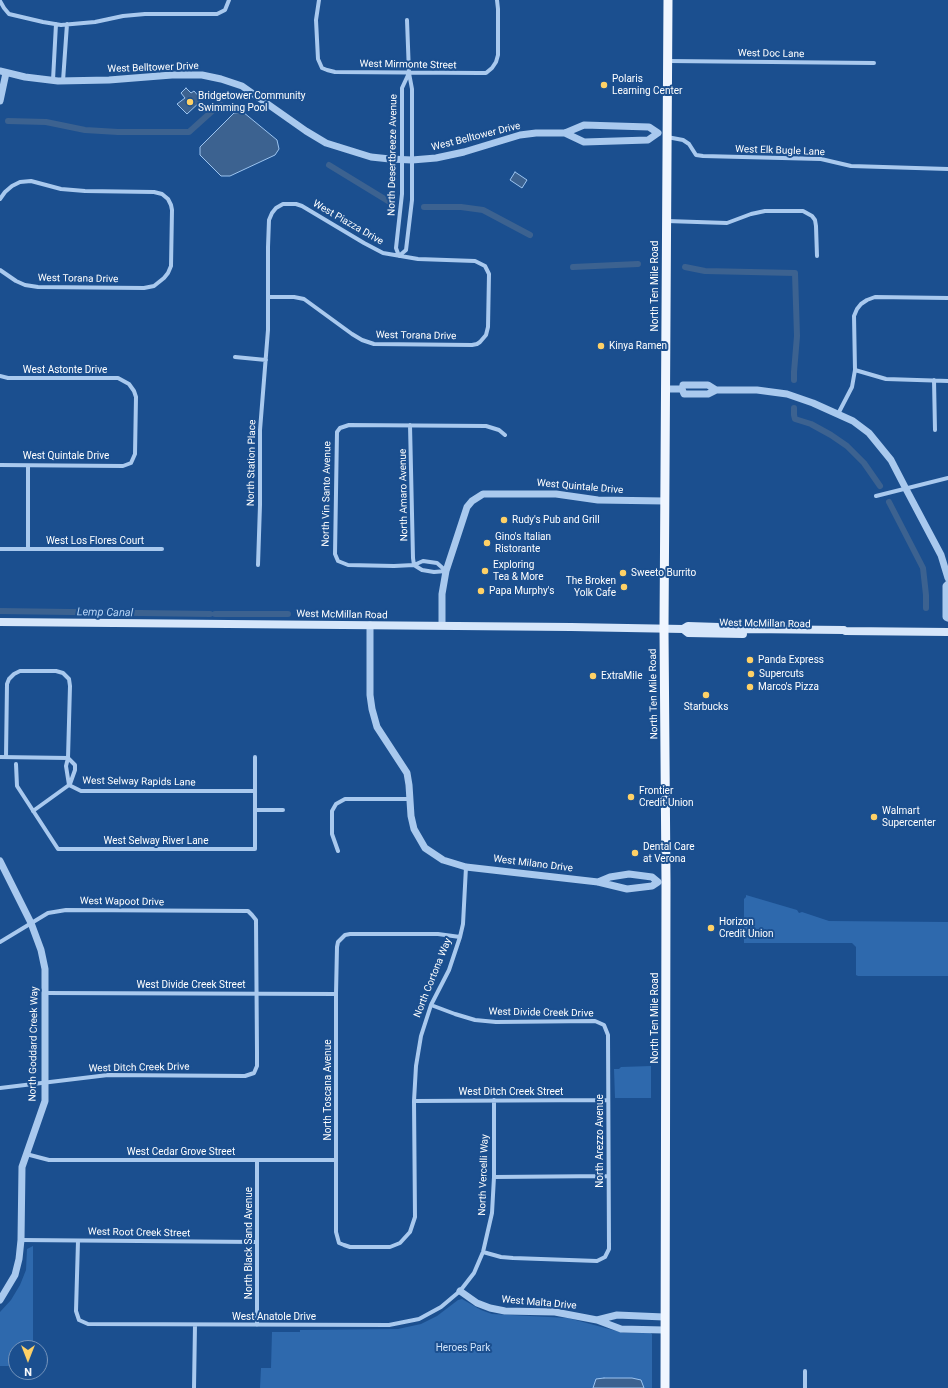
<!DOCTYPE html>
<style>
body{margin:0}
#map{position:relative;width:948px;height:1388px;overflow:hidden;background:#1b4f8f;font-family:Roboto,sans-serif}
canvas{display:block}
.north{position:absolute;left:8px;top:1340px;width:40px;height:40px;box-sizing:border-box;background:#1b4f8f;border:1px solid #7695bc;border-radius:50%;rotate:180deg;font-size:11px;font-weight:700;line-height:16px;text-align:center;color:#fff}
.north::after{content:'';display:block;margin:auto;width:14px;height:18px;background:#ffd166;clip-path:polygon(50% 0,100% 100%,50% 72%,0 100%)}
</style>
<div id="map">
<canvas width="948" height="1388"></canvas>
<div class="north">N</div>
</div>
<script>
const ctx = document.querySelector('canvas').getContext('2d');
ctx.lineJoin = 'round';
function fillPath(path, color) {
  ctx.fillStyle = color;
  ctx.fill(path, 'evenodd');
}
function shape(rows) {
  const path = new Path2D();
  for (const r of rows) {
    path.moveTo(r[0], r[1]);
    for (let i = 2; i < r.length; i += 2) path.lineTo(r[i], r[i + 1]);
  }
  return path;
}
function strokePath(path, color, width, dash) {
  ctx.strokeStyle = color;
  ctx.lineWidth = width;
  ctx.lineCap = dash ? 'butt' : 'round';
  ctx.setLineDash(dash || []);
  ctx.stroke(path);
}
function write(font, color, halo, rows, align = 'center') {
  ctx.font = font + ' Roboto,sans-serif';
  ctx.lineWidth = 4;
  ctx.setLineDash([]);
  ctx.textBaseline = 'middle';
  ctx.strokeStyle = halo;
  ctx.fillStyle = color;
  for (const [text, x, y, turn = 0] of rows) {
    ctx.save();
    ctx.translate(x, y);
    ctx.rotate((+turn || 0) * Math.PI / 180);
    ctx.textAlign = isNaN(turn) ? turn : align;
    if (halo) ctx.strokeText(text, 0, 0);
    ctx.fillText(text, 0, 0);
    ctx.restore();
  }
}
fillPath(shape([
 [746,895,797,910,799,913,802,912,829,921,948,922,948,976,858,976,856,975,856,947,852,943,744,943,744,899,746,897],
 [651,1066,651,1098,615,1098,614,1069,619,1069,621,1067],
 [33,1246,33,1348,16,1348,16,1366,0,1366,0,1312,11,1300,20,1285,26,1270,27,1249],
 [462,1299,481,1310,492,1314,568,1318,624,1333,649,1332,652,1334,652,1388,260,1388,261,1368,271,1368,272,1332,300,1332,300,1330,398,1329,421,1324,437,1316,458,1300]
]), '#2e69ad');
const water = shape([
 [186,88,191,93,194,91,202,100,187,114,177,104,185,98,181,93,186,88],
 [243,112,277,140,279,149,275,155,230,176,221,176,200,155,200,147,234,113,243,112],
 [515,172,527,180,522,188,510,180,515,172],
 [604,1378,632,1378,641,1380,644,1388,593,1388,596,1379,604,1378]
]);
fillPath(water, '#3c6290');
strokePath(water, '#9cc4f0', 1);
strokePath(shape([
 [8,121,46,122,85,130,118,132,189,132,220,104],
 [329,165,388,201],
 [424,207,461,207,483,210,530,235],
 [573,267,638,264],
 [685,267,705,271,795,273,797,336,794,372,794,380],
 [794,408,794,415,795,419,811,424,831,435,847,446,864,463,880,486],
 [889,502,923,568,926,595,926,608],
 [0,611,210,614],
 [215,614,288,614]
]), '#3c6290', 6);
strokePath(shape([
 [319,0,316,20,318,59,322,68,327,70,335,72,479,73,486,73,492,68,496,62,498,55,498,9,497,0],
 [0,1,4,8,9,14,43,22,61,25,95,22,123,16,145,14,217,14,225,10,229,0],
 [407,20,409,73,412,89,412,200,406,250,399,256,396,248,402,194,402,88,409,73],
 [668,61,874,63],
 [53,80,56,24],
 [63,81,67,24],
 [667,137,683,140,689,144,696,155,703,156,821,159,851,166,948,169],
 [0,199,5,192,12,186,20,182,31,181,61,189,85,191,154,192,162,194,168,199,171,205,172,210,171,266,168,273,164,278,154,286,144,288,38,287,25,285,16,281,0,270],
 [667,221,727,223,751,214,765,211,803,211,812,216,815,220,816,226,817,256],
 [235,357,266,360],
 [855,370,886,379,948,381],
 [0,376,8,378,118,378,129,384,134,391,136,397,135,454,131,463,123,466,0,465],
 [934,380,935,430],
 [838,414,852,387,855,370,854,316,857,309,861,304,867,300,875,297,948,298],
 [410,425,413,558,414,565],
 [28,466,28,549],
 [876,496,948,478],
 [0,549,162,549],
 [258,565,260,505,260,430,268,330,268,247,269,220,272,213,276,208,283,204,296,204,302,206,364,243,383,253,418,259,475,261,485,266,489,274,488,327,486,335,480,342,477,344,472,345,374,344,362,340,352,334,304,299,294,297,268,297],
 [414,565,422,570,434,572,446,571,437,563,423,561,414,565,394,566,348,565,338,561,335,554,337,432,340,428,349,425,486,426,499,430,505,435],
 [0,757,68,758],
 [6,757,7,684,9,679,14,674,20,671,56,671,63,673,69,679,70,686,68,758,66,766,69,785],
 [68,758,75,765,75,770,70,784],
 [16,764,17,786,58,849,255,849,255,757],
 [255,810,283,810],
 [33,811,69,785,81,791,255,791],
 [338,851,332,834,332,811,336,804,345,799,410,799],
 [460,937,438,934,350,934,345,935,338,942,337,947,336,994,336,1232,339,1243,344,1245,350,1247,390,1247,400,1243,410,1232,415,1217,414,1101,416,1066,421,1036,431,1005,449,970,460,937,463,924,466,867],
 [0,942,48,913,66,910,248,911,252,915,256,920,257,1052,257,1066,254,1073,245,1076,108,1075,0,1088],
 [45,993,336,994],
 [431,1005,455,1014,475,1020,496,1022,595,1021,604,1025,608,1035,609,1249,605,1257,597,1261,513,1258,501,1257,483,1252],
 [414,1101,608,1100],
 [26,1154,49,1160,336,1160],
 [494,1177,608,1176],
 [21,1240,257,1242],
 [78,1241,76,1311,79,1320,88,1324,389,1325,419,1319,441,1307,460,1291,474,1273,483,1252,492,1213,494,1177,494,1100],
 [257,1325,257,1160],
 [194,1388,195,1325],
 [805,1388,805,1371]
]), '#a9c9ee', 4);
strokePath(shape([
 [0,71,25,77,58,81,109,80,172,75,202,75,221,79,242,86,306,131,326,143,371,157,390,159,412,160,436,158,464,152,520,135,536,133,565,133,584,125,649,127,658,133,648,140,584,142,565,133],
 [0,101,6,73],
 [683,385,708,385,716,390,708,394,684,394,682,389,683,385],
 [665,389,682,389],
 [716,390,757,390,787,394,813,403,853,421,869,433,891,460,906,489,941,555,948,578],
 [948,584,946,586,946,617,948,618],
 [370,625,370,695,372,709,377,727,407,773,409,785,411,816,414,829,425,848,443,860,466,867,598,882,627,889,652,886,658,882,652,877,629,874,610,877,598,882],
 [442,625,442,594,446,571,467,507,472,501,483,494,556,494,598,500,665,501],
 [0,861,31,923,41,950,45,969,45,1101,22,1167,21,1240,19,1259,15,1275,0,1300],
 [460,1291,477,1303,490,1308,505,1311,555,1312,597,1320,621,1329,664,1330],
 [597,1320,617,1315,664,1317]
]), '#a9c9ee', 7);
strokePath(shape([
 [0,622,571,627,683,629,688,626,719,627,745,629,844,630,845,631,948,632],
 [683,629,688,633,743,634]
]), '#d6e6fa', 8);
strokePath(shape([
 [665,1388,666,882,664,629,668,0]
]), '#f0f6ff', 9);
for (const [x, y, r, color] of [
 [604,85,4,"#ffd166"],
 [190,102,4,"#ffd166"],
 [601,346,4,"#ffd166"],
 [504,520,4,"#ffd166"],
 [487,543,4,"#ffd166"],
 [485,571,4,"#ffd166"],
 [623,573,4,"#ffd166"],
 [624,587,4,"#ffd166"],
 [481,591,4,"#ffd166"],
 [750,660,4,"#ffd166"],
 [751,674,4,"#ffd166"],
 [593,676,4,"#ffd166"],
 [750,687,4,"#ffd166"],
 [706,695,4,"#ffd166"],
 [631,797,4,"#ffd166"],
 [874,817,4,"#ffd166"],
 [635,853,4,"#ffd166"],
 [711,928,4,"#ffd166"]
]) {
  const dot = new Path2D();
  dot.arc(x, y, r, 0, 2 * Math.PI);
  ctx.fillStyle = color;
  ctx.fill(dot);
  strokePath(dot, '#1b4f8f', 1.5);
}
write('10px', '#fff', '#1b4f8f', [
 ["West Doc Lane",771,54,1],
 ["West Mirmonte Street",408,65,1],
 ["West Belltower Drive",153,68,-2],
 ["West Belltower Drive",476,137,-14],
 ["West Elk Bugle Lane",780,151,2],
 ["North Desertbreeze Avenue",393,155,-89],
 ["West Piazza Drive",348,223,30],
 ["West Torana Drive",78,279,1],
 ["North Ten Mile Road",655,286,-90],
 ["West Torana Drive",416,336,1],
 ["West Astonte Drive",65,370],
 ["West Quintale Drive",66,456],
 ["North Station Place",252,463,-89],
 ["West Quintale Drive",580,487,5],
 ["North Vin Santo Avenue",327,494,-89],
 ["North Amaro Avenue",404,495,-91],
 ["West Los Flores Court",95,541],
 ["West McMillan Road",342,615,1],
 ["West McMillan Road",765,624,1],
 ["North Ten Mile Road",654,694,-91],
 ["West Selway Rapids Lane",139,782,1],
 ["West Selway River Lane",156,841],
 ["West Milano Drive",533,864,7],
 ["West Wapoot Drive",122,902,1],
 ["North Cortona Way",433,978,-68],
 ["West Divide Creek Street",191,985],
 ["West Divide Creek Drive",541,1013,1],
 ["North Ten Mile Road",655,1018,-90],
 ["North Goddard Creek Way",34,1044,-89],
 ["West Ditch Creek Drive",139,1068,-1],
 ["North Toscana Avenue",328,1090,-90],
 ["West Ditch Creek Street",511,1092],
 ["North Arezzo Avenue",600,1141,-90],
 ["West Cedar Grove Street",181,1152],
 ["North Vercelli Way",484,1175,-88],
 ["West Root Creek Street",139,1233,1],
 ["North Black Sand Avenue",249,1243,-90],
 ["West Malta Drive",539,1303,5],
 ["West Anatole Drive",274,1317]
]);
write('10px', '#fff', '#1b4f8f', [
 ["Polaris",612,79],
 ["Learning Center",612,91],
 ["Bridgetower Community",198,96],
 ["Swimming Pool",198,108],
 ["Kinya Ramen",609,346],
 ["Rudy's Pub and Grill",512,520],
 ["Gino's Italian",495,537],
 ["Ristorante",495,549],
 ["Exploring",493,565],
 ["Tea & More",493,577],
 ["Sweeto Burrito",631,573],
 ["The Broken",616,581,"right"],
 ["Yolk Cafe",616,593,"right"],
 ["Papa Murphy's",489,591],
 ["Panda Express",758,660],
 ["Supercuts",759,674],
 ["ExtraMile",601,676],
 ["Marco's Pizza",758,687],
 ["Starbucks",706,707,"center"],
 ["Frontier",639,791],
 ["Credit Union",639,803],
 ["Walmart",882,811],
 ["Supercenter",882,823],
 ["Dental Care",643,847],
 ["at Verona",643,859],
 ["Horizon",719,922],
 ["Credit Union",719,934]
], 'left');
write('10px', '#cfe3fa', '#1b4f8f', [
 ["Heroes Park",463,1348]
]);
write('italic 11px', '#b5d3f5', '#1b4f8f', [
 ["Lemp Canal",105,613,1]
]);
</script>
